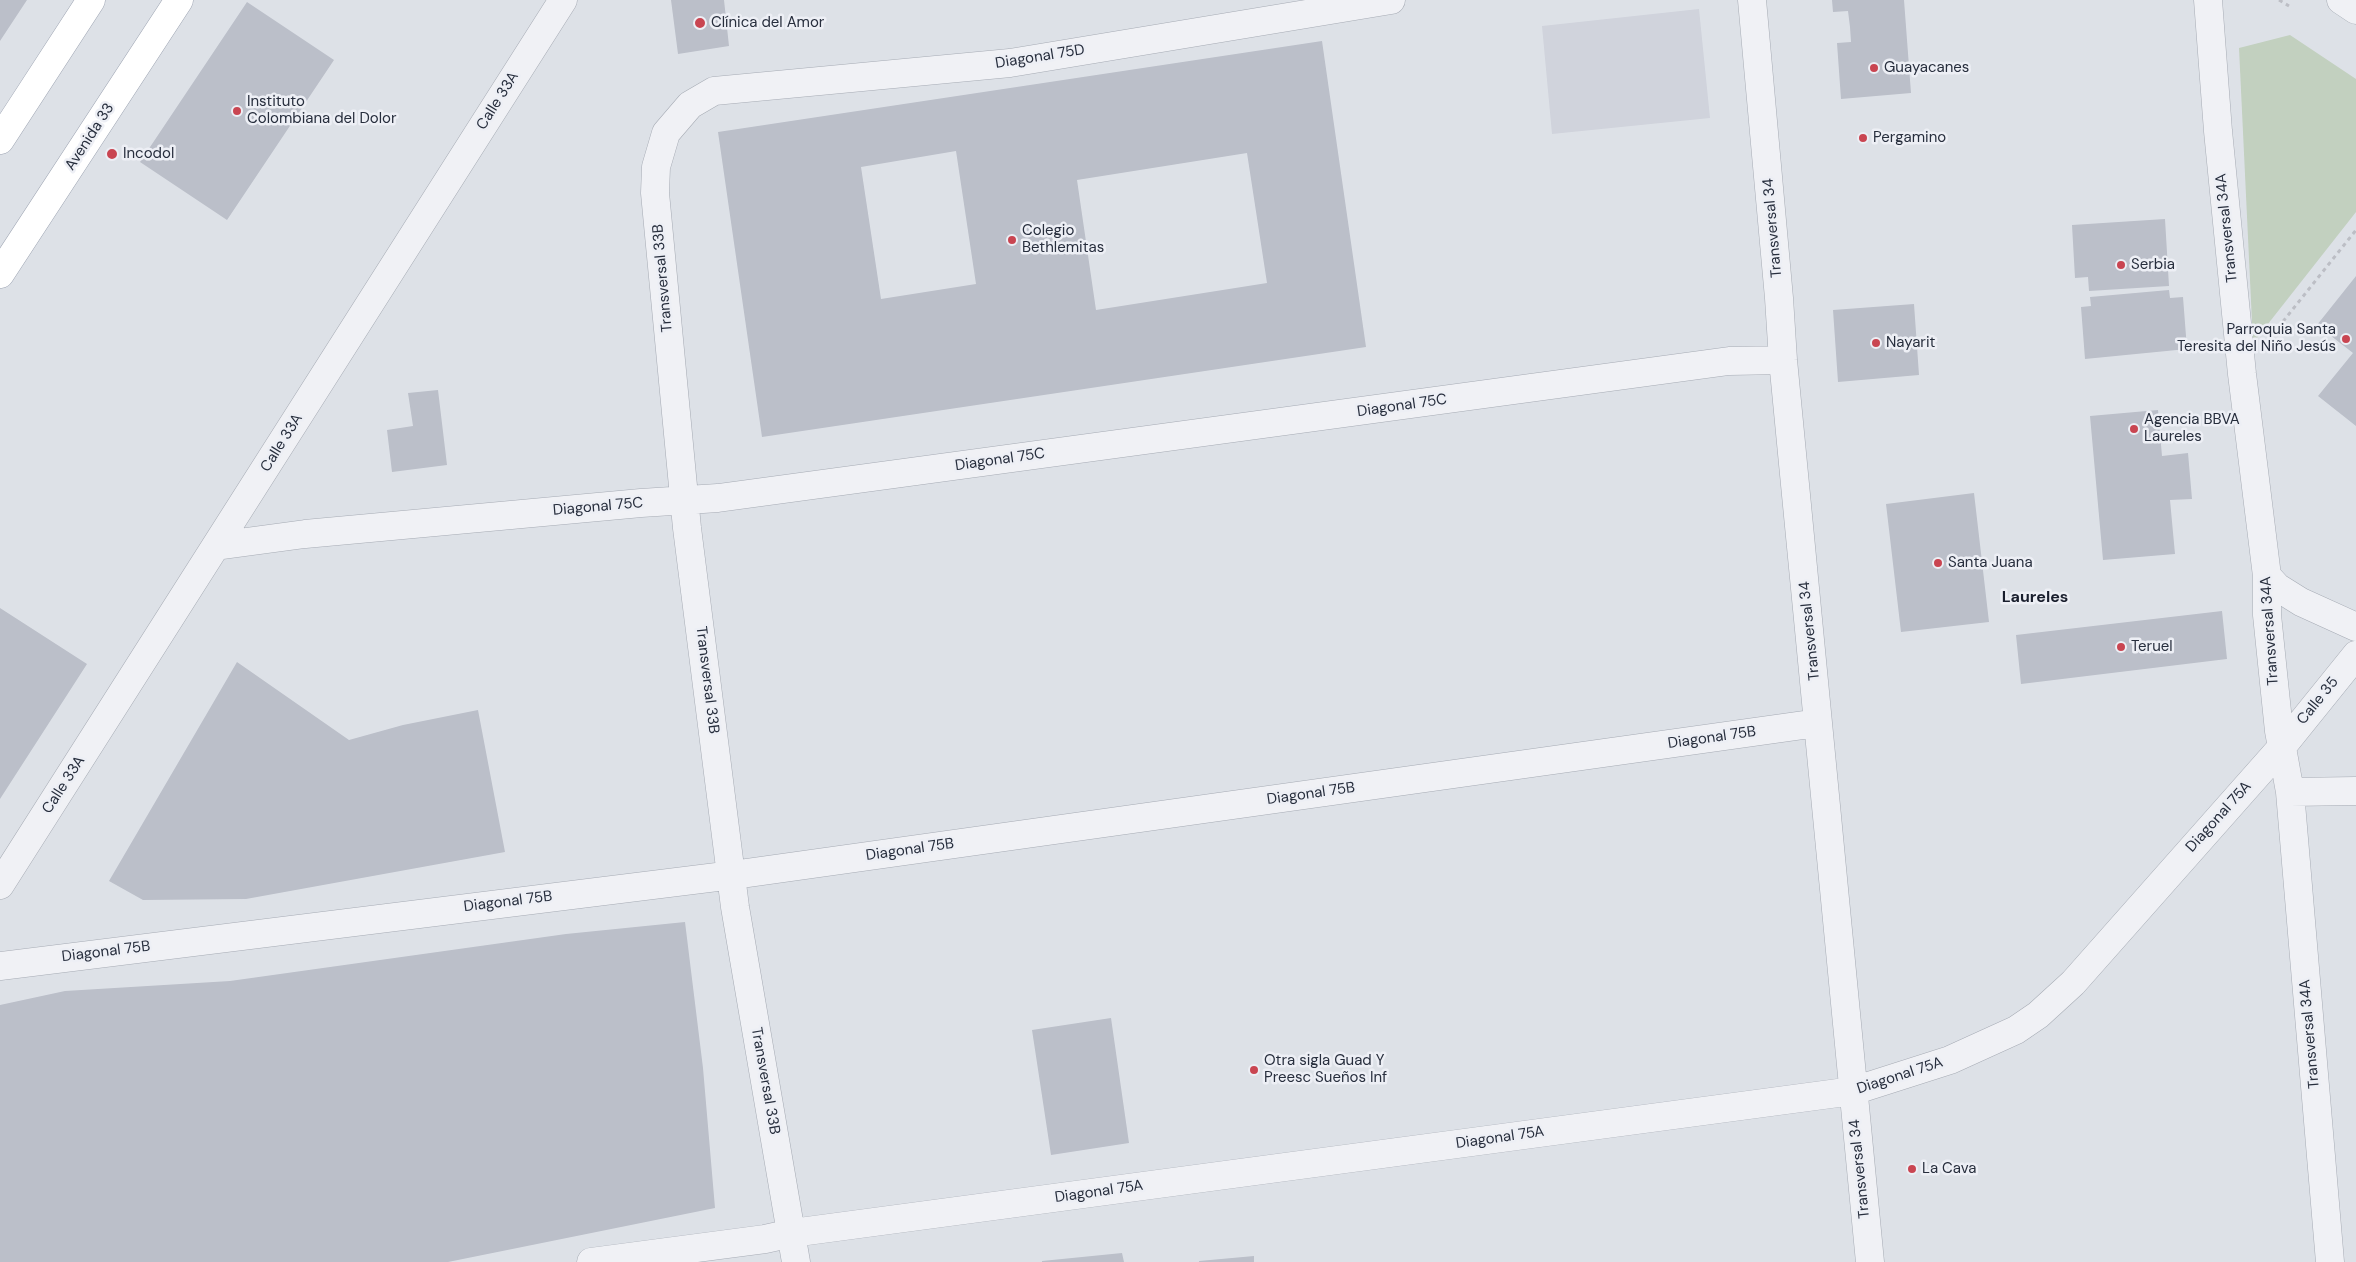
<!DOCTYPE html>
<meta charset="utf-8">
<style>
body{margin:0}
canvas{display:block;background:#dde1e7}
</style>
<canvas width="2356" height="1262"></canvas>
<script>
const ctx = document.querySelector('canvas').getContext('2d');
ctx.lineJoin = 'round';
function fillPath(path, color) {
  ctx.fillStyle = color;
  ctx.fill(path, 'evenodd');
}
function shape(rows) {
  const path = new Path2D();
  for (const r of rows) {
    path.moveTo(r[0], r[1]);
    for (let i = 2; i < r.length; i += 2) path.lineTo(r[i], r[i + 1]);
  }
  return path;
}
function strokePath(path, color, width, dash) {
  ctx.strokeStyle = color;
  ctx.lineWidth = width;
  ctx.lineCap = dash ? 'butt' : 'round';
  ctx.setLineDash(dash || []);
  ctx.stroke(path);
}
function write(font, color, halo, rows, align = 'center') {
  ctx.font = font + ' "DM Sans",sans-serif';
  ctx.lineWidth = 5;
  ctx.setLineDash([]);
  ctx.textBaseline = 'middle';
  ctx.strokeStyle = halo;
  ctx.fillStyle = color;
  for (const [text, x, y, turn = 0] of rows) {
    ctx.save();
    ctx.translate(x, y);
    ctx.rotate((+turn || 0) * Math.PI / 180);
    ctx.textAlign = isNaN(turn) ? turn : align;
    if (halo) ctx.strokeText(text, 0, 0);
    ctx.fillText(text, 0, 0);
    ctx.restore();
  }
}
fillPath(shape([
 [1699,9,1710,118,1552,134,1542,26]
]), '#d0d3dc');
fillPath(shape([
 [2290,35,2356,79,2356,212,2253,343,2239,48]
]), '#c2d0bf');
fillPath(shape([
 [0,0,27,0,0,41],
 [671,0,724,0,729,46,678,54],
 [1832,0,1904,0,1911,93,1841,99,1837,43,1851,42,1850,27,1848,11,1833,12],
 [247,2,334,60,227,220,140,162],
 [1322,41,1366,347,762,437,718,132],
 [956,151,976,284,881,299,861,167],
 [1247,153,1267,283,1096,310,1077,180],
 [2165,219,2169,286,2089,291,2088,277,2075,278,2072,225],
 [2356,276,2356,426,2318,396,2353,353,2317,325],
 [2169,290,2170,298,2183,297,2187,349,2085,359,2081,307,2091,306,2090,297],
 [1914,304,1919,375,1838,382,1833,310],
 [438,390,447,465,392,472,387,430,413,426,408,393],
 [2158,410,2162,456,2188,453,2192,499,2170,500,2175,554,2103,560,2090,416],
 [1974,493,1989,622,1901,632,1886,504],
 [0,608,87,664,0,799],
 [2222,611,2227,659,2021,684,2016,635],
 [237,662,349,740,403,725,478,710,505,852,246,899,143,900,109,881],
 [685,922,703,1068,715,1208,448,1262,0,1262,0,1005,65,991,230,981,566,934],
 [1111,1018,1129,1143,1051,1155,1032,1030],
 [1122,1253,1124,1262,1042,1262,1042,1261],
 [1254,1256,1254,1262,1199,1262,1199,1261]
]), '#bbbfc9');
const minor = shape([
 [1752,0,1779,298,1783,360,1870,1262],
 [2208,0,2218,131,2242,374,2267,576,2267,615,2279,731,2290,792,2330,1262],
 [216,546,305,534,641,503,718,498,1729,361,1783,360],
 [2267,576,2277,587,2301,602,2356,627],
 [2290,792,2356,791],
 [0,885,563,0],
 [0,966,733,875,1818,723],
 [591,1262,765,1239,792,1233,1853,1091,1950,1060,2016,1030,2038,1015,2073,983,2281,748,2356,655],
 [796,1262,735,907,687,528,655,193,656,167,666,133,690,105,714,91,1010,63,1391,0]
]);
const tertiary = shape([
 [2341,0,2356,10]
]);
const primary = shape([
 [0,140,91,0],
 [0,274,179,0]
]);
strokePath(minor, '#a6abb4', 29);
strokePath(tertiary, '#a6abb4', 29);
strokePath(primary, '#9da4b2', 29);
strokePath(shape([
 [2279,0,2289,6],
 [2273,334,2356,230]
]), '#bcbec5', 3, [4, 4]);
strokePath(minor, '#f0f1f5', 28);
strokePath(tertiary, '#f0f1f5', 28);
strokePath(primary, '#fff', 28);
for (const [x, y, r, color] of [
 [700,23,6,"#c94551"],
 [1874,68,5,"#c94551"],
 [237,111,5,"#c94551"],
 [1863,138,5,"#c94551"],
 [112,154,6,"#c94551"],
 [1012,240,5,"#c94551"],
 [2121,265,5,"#c94551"],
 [2346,339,5,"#c94551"],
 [1876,343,5,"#c94551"],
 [2134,429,5,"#c94551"],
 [1938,563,5,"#c94551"],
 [2121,647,5,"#c94551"],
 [1254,1070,5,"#c94551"],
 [1912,1169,5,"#c94551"]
]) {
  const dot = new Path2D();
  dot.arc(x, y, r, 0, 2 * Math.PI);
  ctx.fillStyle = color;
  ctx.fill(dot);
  strokePath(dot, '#edeff5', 2);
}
write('15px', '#272e3d', '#edeff5', [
 ["Clínica del Amor",711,23],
 ["Guayacanes",1884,68],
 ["Instituto",247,102],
 ["Colombiana del Dolor",247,119],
 ["Pergamino",1873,138],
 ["Incodol",123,154],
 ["Colegio",1022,231],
 ["Bethlemitas",1022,248],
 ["Serbia",2131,265],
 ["Parroquia Santa",2336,330,"right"],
 ["Teresita del Niño Jesús",2336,347,"right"],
 ["Nayarit",1886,343],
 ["Agencia BBVA",2144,420],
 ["Laureles",2144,437],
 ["Santa Juana",1948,563],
 ["Teruel",2131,647],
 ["Otra sigla Guad Y",1264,1061],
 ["Preesc Sueños Inf",1264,1078],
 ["La Cava",1922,1169]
], 'left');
write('15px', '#272e3d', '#edeff5', [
 ["Diagonal 75D",1040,57,-9],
 ["Calle 33A",498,101,-58],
 ["Avenida 33",90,137,-57],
 ["Transversal 34",1773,228,-95],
 ["Transversal 34A",2227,228,-96],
 ["Transversal 33B",663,278,-95],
 ["Diagonal 75C",1402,406,-8],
 ["Calle 33A",282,443,-58],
 ["Diagonal 75C",1000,460,-8],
 ["Diagonal 75C",598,507,-5],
 ["Transversal 34",1810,631,-96],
 ["Transversal 34A",2270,631,-94],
 ["Transversal 33B",707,680,83],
 ["Calle 35",2318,701,-51],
 ["Diagonal 75B",1712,738,-8],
 ["Calle 33A",64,785,-57],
 ["Diagonal 75B",1311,794,-8],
 ["Diagonal 75A",2219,817,-48],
 ["Diagonal 75B",910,850,-8],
 ["Diagonal 75B",508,902,-7],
 ["Diagonal 75B",106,952,-7],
 ["Transversal 34A",2310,1034,-95],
 ["Diagonal 75A",1900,1076,-18],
 ["Transversal 33B",765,1081,80],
 ["Diagonal 75A",1500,1138,-8],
 ["Transversal 34",1860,1169,-96],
 ["Diagonal 75A",1099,1192,-8]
]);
write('bold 16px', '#1a1f2e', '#edeff5', [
 ["Laureles",2035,598]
]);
</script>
